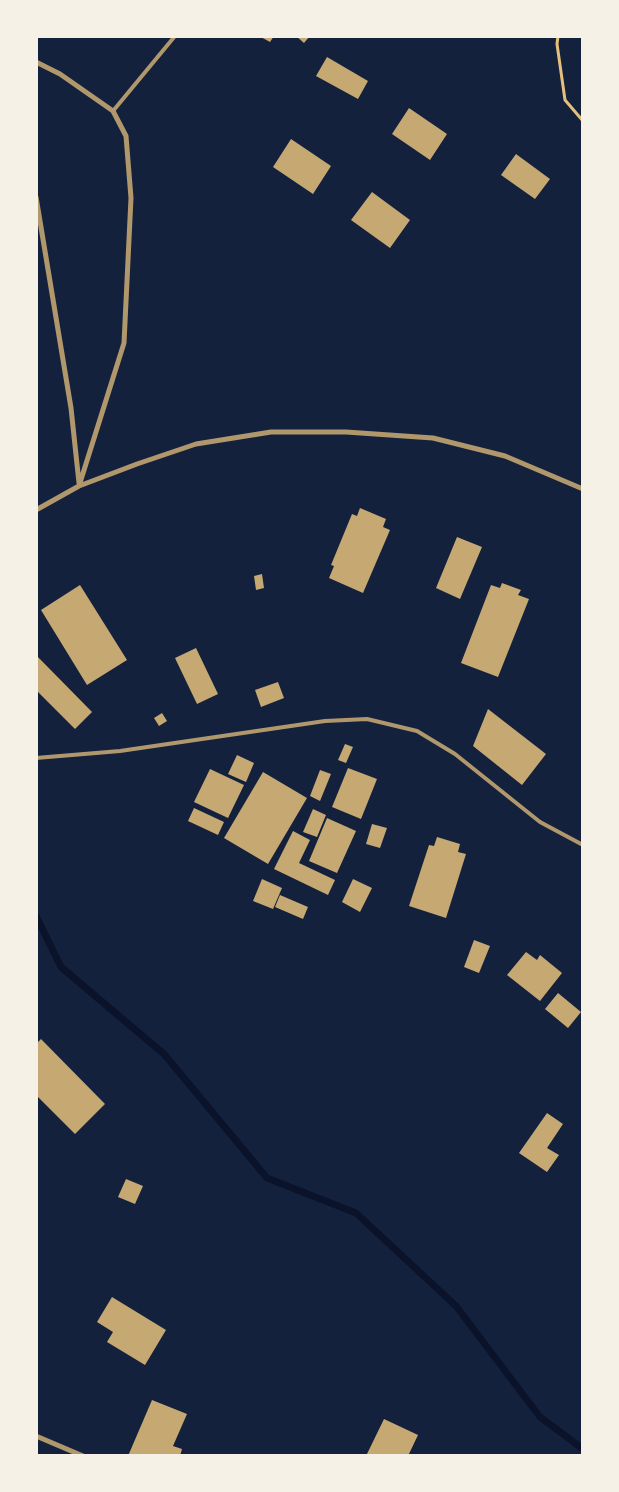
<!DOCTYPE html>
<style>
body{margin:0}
#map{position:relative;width:619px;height:1492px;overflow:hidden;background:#14213d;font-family:"DejaVu Sans",sans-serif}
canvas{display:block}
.frame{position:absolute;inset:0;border:38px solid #f6f1e7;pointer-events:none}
</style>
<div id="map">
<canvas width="619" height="1492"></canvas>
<div class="frame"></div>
</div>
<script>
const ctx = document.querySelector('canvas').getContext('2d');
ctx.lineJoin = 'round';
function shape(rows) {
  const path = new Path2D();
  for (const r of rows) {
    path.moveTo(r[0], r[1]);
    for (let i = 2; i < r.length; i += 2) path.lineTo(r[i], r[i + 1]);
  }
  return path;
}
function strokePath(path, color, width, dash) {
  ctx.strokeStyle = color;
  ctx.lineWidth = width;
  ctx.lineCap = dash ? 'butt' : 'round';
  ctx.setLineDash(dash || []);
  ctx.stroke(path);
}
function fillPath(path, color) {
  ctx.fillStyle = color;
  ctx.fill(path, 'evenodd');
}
strokePath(shape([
 [36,916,61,967,164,1054,267,1178,356,1213,456,1306,540,1417,583,1449]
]), '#0b132b', 7);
fillPath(shape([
 [259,36,274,36,270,42],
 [296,36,310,36,304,43],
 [327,57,368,81,358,99,316,76],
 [409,108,447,134,430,160,392,134],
 [291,139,331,166,313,194,273,167],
 [516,154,550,179,535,199,501,175],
 [372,192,410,220,390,248,351,220],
 [360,508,386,519,383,527,390,530,363,593,329,578,334,566,331,565,352,514,357,516],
 [457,537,482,547,460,599,436,588],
 [262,574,264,588,256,590,254,576],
 [502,583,521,590,518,595,529,599,498,677,461,663,491,585,500,588],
 [80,585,127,660,87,685,41,610],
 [196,648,218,694,197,704,175,658],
 [36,655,92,712,75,729,36,690],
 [278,682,284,698,261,707,255,690],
 [488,709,546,754,522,785,473,746],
 [162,713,167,721,159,726,154,718],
 [345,744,353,747,346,763,338,760],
 [237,755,254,763,246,782,228,774],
 [348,768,377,779,361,819,332,807],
 [210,769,244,785,228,818,194,802],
 [320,770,331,774,320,801,310,796],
 [263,772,307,798,268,864,224,838],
 [194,808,224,822,218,835,188,821],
 [313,809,326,815,317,837,303,832],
 [327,818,356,831,337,873,309,861],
 [372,824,387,828,380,848,366,844],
 [293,831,310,840,299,863,335,880,328,895,274,869],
 [437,837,460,844,458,852,466,854,446,918,409,906,429,845,434,846],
 [262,879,282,888,273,909,253,901],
 [353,879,372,888,360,912,342,902],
 [280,895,308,907,303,919,275,907],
 [474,940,490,946,479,973,464,967],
 [526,952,537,960,540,955,562,973,540,1001,507,975],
 [558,993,581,1012,568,1028,545,1009],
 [41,1039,105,1104,75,1134,36,1095,36,1044],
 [547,1113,563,1124,547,1148,559,1155,547,1172,519,1153],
 [126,1179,143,1186,135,1204,118,1197],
 [112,1297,166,1330,145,1365,107,1342,113,1332,97,1322],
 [152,1400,187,1414,173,1446,182,1449,180,1456,128,1456],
 [384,1419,418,1435,408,1456,366,1456]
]), '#c6a872');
strokePath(shape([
 [558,36,557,44,565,100,583,121]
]), '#e5c07b', 3);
strokePath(shape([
 [113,111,175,36],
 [36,758,120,751,325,721,367,719,417,731,455,754,540,822,583,845]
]), '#b1986c', 4);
strokePath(shape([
 [36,62,60,74,113,111,126,136,131,198,124,343,79,486],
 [36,197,71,408,79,483],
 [36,510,79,486,137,464,196,444,271,432,346,432,433,438,505,456,583,489],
 [36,1436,83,1456]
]), '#b1986c', 5);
</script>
